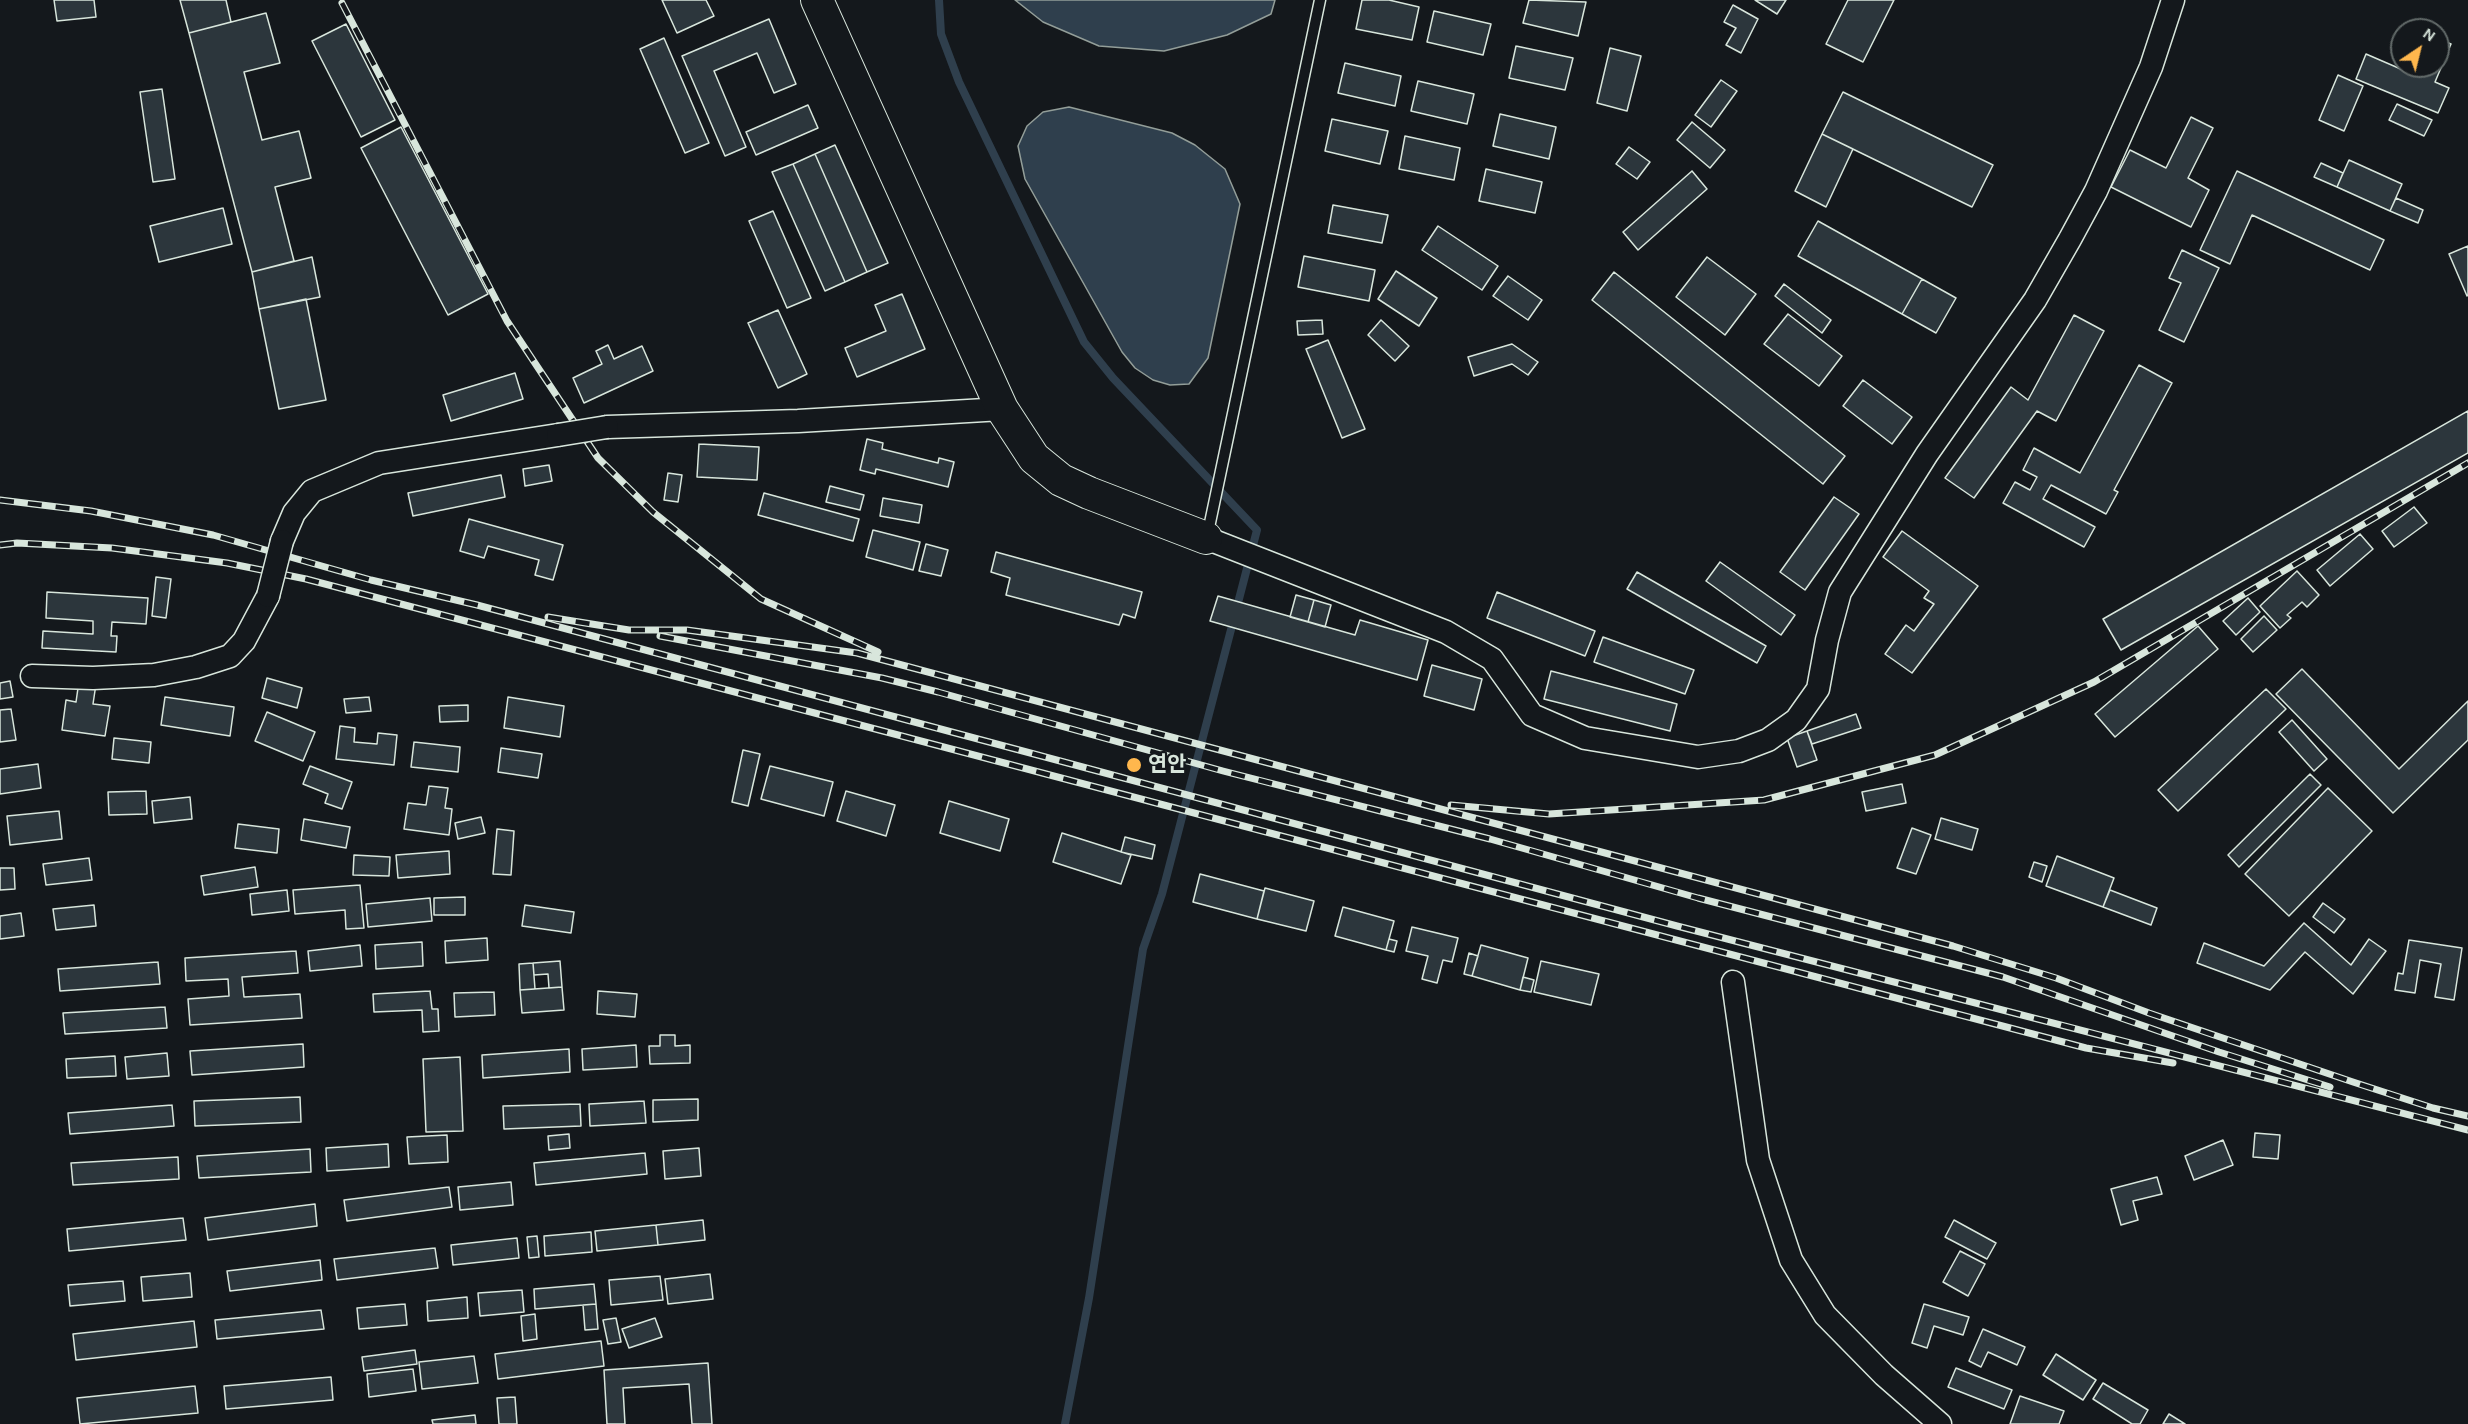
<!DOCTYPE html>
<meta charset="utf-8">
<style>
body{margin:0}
#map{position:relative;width:2468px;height:1424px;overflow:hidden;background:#14181c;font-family:Karla,sans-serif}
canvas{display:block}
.north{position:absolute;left:2390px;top:18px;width:60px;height:60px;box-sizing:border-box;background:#14181c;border:2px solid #626a69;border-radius:50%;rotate:35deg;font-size:16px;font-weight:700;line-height:24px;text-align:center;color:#d8e6dc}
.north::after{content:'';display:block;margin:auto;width:21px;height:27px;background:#ffb74d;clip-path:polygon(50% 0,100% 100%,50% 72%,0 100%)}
</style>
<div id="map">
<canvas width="2468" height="1424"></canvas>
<div class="north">N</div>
</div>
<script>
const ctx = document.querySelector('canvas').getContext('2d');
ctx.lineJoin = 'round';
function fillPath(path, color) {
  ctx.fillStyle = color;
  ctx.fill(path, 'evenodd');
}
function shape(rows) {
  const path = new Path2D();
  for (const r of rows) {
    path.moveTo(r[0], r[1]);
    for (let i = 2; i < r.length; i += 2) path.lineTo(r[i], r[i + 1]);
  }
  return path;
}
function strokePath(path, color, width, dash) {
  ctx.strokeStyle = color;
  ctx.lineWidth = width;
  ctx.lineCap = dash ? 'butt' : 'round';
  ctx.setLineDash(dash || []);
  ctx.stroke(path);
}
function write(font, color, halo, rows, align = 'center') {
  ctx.font = font + ' Karla,"Noto Sans KR",sans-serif';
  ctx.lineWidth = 4.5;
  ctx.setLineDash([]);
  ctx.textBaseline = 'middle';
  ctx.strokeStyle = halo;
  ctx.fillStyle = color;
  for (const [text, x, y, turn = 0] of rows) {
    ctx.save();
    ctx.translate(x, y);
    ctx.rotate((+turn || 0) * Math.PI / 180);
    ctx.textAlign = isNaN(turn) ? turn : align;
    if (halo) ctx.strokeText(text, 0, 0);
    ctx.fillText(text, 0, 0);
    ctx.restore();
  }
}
const water = shape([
 [1015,0,1275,0,1271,14,1227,35,1164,51,1099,46,1043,22,1015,0],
 [1069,107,1172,133,1195,145,1225,169,1240,204,1208,358,1189,384,1170,385,1153,380,1135,368,1122,352,1025,179,1018,146,1027,126,1043,112,1069,107]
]);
fillPath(water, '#2f3f4d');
strokePath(water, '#939e99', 1.5);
strokePath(shape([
 [939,0,941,34,959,82,1084,342,1113,378,1257,530,1162,894,1143,949,1089,1298,1065,1424]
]), '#2f3f4d', 8);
const building = shape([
 [54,0,94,0,96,17,57,21,54,0],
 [180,0,226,0,231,22,189,33,180,0],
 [662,0,706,0,714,16,677,33,662,0],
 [1362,0,1389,0,1419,7,1412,40,1356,29,1362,0],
 [1529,0,1586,2,1578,36,1523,23,1529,0],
 [1755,0,1786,0,1777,14,1755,0],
 [1848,0,1894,0,1863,62,1826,44,1848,0],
 [1733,5,1758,19,1741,53,1726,45,1736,28,1724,22,1733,5],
 [1434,11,1491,24,1483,55,1427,42,1434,11],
 [266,13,280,63,244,72,262,140,299,131,311,178,275,187,294,261,252,272,189,33,266,13],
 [769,19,796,84,774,93,757,53,714,71,746,147,725,156,682,56,769,19],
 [346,24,395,120,361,137,312,41,346,24],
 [664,38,709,143,685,153,640,49,664,38],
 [2438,39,2451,44,2435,82,2449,88,2438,113,2356,79,2366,54,2410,73,2413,66,2438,66,2438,39],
 [1516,46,1573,58,1565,90,1509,78,1516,46],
 [1610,48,1641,56,1627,111,1597,103,1610,48],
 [1345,63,1401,76,1395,106,1338,93,1345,63],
 [2338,75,2363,86,2344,131,2319,120,2338,75],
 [1721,80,1737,91,1711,127,1695,115,1721,80],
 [1418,81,1474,94,1467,124,1411,111,1418,81],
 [162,89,175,179,153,182,140,92,162,89],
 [1843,92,1993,165,1972,207,1822,134,1843,92],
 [2397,104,2432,120,2424,136,2389,120,2397,104],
 [808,105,818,128,756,155,746,132,808,105],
 [1500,114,1556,127,1549,159,1493,146,1500,114],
 [2191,117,2213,128,2188,178,2209,190,2191,227,2111,187,2130,150,2166,168,2191,117],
 [1332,119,1388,131,1380,164,1325,151,1332,119],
 [1692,122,1725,150,1710,168,1677,140,1692,122],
 [401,127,488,294,448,315,361,148,401,127],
 [1822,134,1853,149,1826,207,1795,191,1822,134],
 [1405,136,1460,148,1454,180,1399,169,1405,136],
 [835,145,888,263,867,272,815,154,835,145],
 [1629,147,1650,162,1637,179,1616,164,1629,147],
 [815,154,867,272,845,282,793,164,815,154],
 [2349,160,2402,184,2390,211,2337,187,2349,160],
 [2321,163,2343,173,2337,187,2314,177,2321,163],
 [793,164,845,282,825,291,772,172,793,164],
 [1486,169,1542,182,1535,213,1479,201,1486,169],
 [1692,171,1707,189,1638,250,1623,232,1692,171],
 [2237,171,2384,240,2370,270,2252,215,2230,264,2200,250,2237,171],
 [2396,198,2423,210,2418,223,2390,211,2396,198],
 [1333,205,1388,215,1382,243,1328,233,1333,205],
 [223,208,232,244,159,262,150,226,223,208],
 [773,211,811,298,787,308,749,221,773,211],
 [1818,221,1922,279,1902,314,1798,256,1818,221],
 [1438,226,1498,266,1482,290,1422,250,1438,226],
 [2468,246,2468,295,2467,296,2449,254,2468,246],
 [2182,250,2219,268,2184,342,2159,330,2181,283,2169,278,2182,250],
 [1304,256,1375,270,1369,301,1298,287,1304,256],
 [312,257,320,297,259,309,252,272,312,257],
 [1707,257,1756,294,1725,335,1676,297,1707,257],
 [1396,271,1437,298,1419,326,1378,299,1396,271],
 [1614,272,1845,456,1823,484,1592,300,1614,272],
 [1508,276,1542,300,1528,320,1493,296,1508,276],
 [1922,279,1956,298,1936,333,1902,314,1922,279],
 [1784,284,1831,320,1822,333,1775,296,1784,284],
 [902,294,925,349,857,377,845,348,886,331,875,305,902,294],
 [306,299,326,400,279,409,259,309,306,299],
 [778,310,807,374,778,388,748,323,778,310],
 [1788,314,1842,356,1819,386,1764,344,1788,314],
 [2074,315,2104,331,2056,421,2037,411,1974,498,1945,478,2011,387,2028,400,2074,315],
 [1322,320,1323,334,1298,335,1297,321,1322,320],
 [1381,320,1409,346,1395,361,1368,335,1381,320],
 [1328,340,1365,429,1342,438,1306,349,1328,340],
 [1512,344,1538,362,1528,375,1512,364,1474,376,1468,357,1512,344],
 [608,345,614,359,642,346,653,371,584,403,573,378,602,364,596,351,608,345],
 [2139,365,2172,383,2114,490,2118,492,2106,514,2051,485,2043,499,2095,527,2084,547,2003,503,2015,482,2030,490,2037,477,2023,470,2034,448,2080,473,2139,365],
 [515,373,523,399,451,421,443,395,515,373],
 [1863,380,1912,417,1892,444,1843,406,1863,380],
 [2468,411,2468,453,2121,650,2103,619,2468,411],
 [867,439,883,443,882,449,938,463,939,458,954,462,948,487,876,469,875,474,860,470,867,439],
 [699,444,759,447,757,480,697,477,699,444],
 [549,465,552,481,525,486,523,469,549,465],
 [668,473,682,475,678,502,664,500,668,473],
 [501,475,505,497,413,516,408,493,501,475],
 [830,486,864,495,860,510,826,502,830,486],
 [764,493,859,519,853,541,758,515,764,493],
 [1834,497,1859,514,1805,590,1780,572,1834,497],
 [883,498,922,505,919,523,880,516,883,498],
 [2414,507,2427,523,2394,547,2382,531,2414,507],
 [469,519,563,545,553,580,535,575,539,560,488,546,484,558,460,551,469,519],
 [873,530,920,542,913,570,866,557,873,530],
 [1902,531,1978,586,1912,673,1885,654,1906,625,1914,631,1934,604,1924,598,1929,591,1883,557,1902,531],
 [2360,534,2373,549,2330,586,2317,570,2360,534],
 [926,544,948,550,941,576,919,571,926,544],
 [996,552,1142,592,1135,618,1123,614,1119,625,1006,595,1010,578,991,572,996,552],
 [1720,562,1795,615,1781,635,1706,581,1720,562],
 [2297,571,2319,595,2307,607,2302,602,2287,615,2291,618,2280,628,2260,606,2297,571],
 [1637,572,1766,646,1757,663,1627,589,1637,572],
 [156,577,171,579,166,618,152,616,156,577],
 [47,592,148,598,146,624,112,622,111,636,117,636,116,652,42,648,43,631,93,634,93,621,46,618,47,592],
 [1497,592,1595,631,1585,656,1487,618,1497,592],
 [1296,595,1314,600,1308,622,1290,617,1296,595],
 [1218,596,1355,635,1360,620,1428,640,1417,680,1210,621,1218,596],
 [2248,598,2260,612,2236,635,2223,621,2248,598],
 [1314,600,1331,605,1325,627,1308,622,1314,600],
 [2264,616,2277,630,2253,652,2241,639,2264,616],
 [2198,626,2218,649,2115,737,2095,714,2198,626],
 [1603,637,1694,670,1685,694,1594,662,1603,637],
 [1432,665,1482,679,1474,710,1424,696,1432,665],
 [2302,669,2399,769,2468,701,2468,740,2393,813,2276,694,2302,669],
 [1551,671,1677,704,1670,731,1544,699,1551,671],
 [267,678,302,688,297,708,262,698,267,678],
 [10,681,13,697,0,699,0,683,10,681],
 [79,681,96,684,93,704,110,706,105,736,62,730,66,700,76,702,79,681],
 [2266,689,2286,709,2178,811,2158,790,2266,689],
 [165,697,234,707,230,736,161,725,165,697],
 [369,697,371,711,346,713,344,699,369,697],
 [508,697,564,706,560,737,504,728,508,697],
 [468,705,468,721,440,722,439,706,468,705],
 [11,709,16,740,0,742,0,710,11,709],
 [267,712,315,732,303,761,255,741,267,712],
 [1856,714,1861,728,1812,744,1807,731,1856,714],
 [2292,720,2327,759,2314,771,2279,732,2292,720],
 [340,726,355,728,354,742,377,744,378,733,397,735,394,765,336,759,340,726],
 [1807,731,1817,760,1797,767,1787,738,1807,731],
 [114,738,151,742,149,763,112,759,114,738],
 [414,742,460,747,458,772,411,767,414,742],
 [501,748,542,754,538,778,498,772,501,748],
 [743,750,760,754,748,806,732,802,743,750],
 [38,764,41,788,0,794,0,769,38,764],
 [310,766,352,782,342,809,325,803,328,794,303,784,310,766],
 [770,766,833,782,824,816,761,799,770,766],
 [2310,774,2321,785,2239,867,2228,855,2310,774],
 [1902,784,1906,803,1866,811,1862,792,1902,784],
 [429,786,448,788,445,808,452,809,449,835,404,829,408,803,426,805,429,786],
 [2328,788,2372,831,2289,916,2245,874,2328,788],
 [146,791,147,814,109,815,108,792,146,791],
 [846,791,895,805,886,836,837,821,846,791],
 [190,797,192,819,154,823,152,801,190,797],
 [949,801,1009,819,1000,851,940,833,949,801],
 [59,811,62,839,10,845,7,816,59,811],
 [481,817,485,833,458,839,455,823,481,817],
 [1941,818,1978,829,1972,850,1935,839,1941,818],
 [304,819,350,827,346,848,301,840,304,819],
 [238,824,279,829,277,853,235,848,238,824],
 [1912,828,1931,835,1916,874,1897,868,1912,828],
 [497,829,514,831,511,875,493,874,497,829],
 [1062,833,1131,855,1121,884,1053,862,1062,833],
 [1125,837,1155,845,1152,859,1121,852,1125,837],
 [449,851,450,874,398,878,396,855,449,851],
 [354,855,390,857,389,876,353,875,354,855],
 [2057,856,2114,878,2103,907,2046,886,2057,856],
 [89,858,92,880,46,885,43,864,89,858],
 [2034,862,2047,866,2042,882,2029,877,2034,862],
 [255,867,258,887,204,895,201,876,255,867],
 [0,868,14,868,15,889,0,890,0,868],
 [1200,874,1264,891,1257,919,1193,902,1200,874],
 [360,885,364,928,346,929,345,910,295,914,293,890,360,885],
 [1265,888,1314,901,1306,931,1257,919,1265,888],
 [287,890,289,911,252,915,250,894,287,890],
 [2110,890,2157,908,2151,925,2103,907,2110,890],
 [465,897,465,915,434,915,434,898,465,897],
 [430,898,432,921,368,927,366,904,430,898],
 [2323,903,2345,919,2334,933,2313,917,2323,903],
 [94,905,96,926,56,930,53,909,94,905],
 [525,905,574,912,571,933,522,926,525,905],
 [1343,907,1394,921,1386,950,1335,936,1343,907],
 [21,913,24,936,0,939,0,916,21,913],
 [2304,923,2351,965,2369,939,2386,951,2353,994,2305,952,2270,990,2197,963,2204,943,2264,966,2304,923],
 [1412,927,1458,938,1452,962,1443,960,1437,983,1422,979,1428,956,1406,951,1412,927],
 [487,938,488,960,446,963,445,941,487,938],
 [1389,939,1397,941,1394,952,1386,950,1389,939],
 [2409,940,2462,948,2454,1000,2435,997,2441,964,2420,960,2415,993,2395,990,2398,973,2403,974,2409,940],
 [422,942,423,966,376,969,375,945,422,942],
 [360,945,362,966,310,971,308,951,360,945],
 [1481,945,1528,958,1520,990,1472,976,1481,945],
 [296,951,298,973,242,977,244,997,300,994,302,1018,190,1025,188,999,229,996,228,979,186,981,185,958,296,951],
 [1469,953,1478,956,1472,976,1464,974,1469,953],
 [560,961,562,987,549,988,548,974,534,975,533,963,560,961],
 [1541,961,1599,974,1591,1005,1534,992,1541,961],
 [158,962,160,984,60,991,58,969,158,962],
 [533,963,535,989,520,990,519,964,533,963],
 [1523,977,1534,980,1531,992,1520,990,1523,977],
 [562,987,564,1010,522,1013,520,990,562,987],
 [430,991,432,1009,438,1009,439,1031,423,1032,422,1010,374,1012,373,994,430,991],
 [598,991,637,994,635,1017,597,1014,598,991],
 [494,992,495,1015,455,1017,454,993,494,992],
 [165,1007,167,1028,65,1034,63,1013,165,1007],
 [660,1035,675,1035,675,1046,690,1045,690,1063,650,1064,649,1046,660,1046,660,1035],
 [303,1044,304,1067,192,1075,190,1051,303,1044],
 [636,1045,637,1067,583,1070,582,1049,636,1045],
 [569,1049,570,1072,483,1078,482,1055,569,1049],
 [167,1053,169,1076,127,1079,125,1057,167,1053],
 [115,1056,116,1076,67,1078,66,1059,115,1056],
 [460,1057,463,1131,426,1132,423,1059,460,1057],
 [300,1097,301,1122,195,1126,194,1101,300,1097],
 [698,1099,698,1120,653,1122,653,1100,698,1099],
 [644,1101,646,1123,590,1126,589,1104,644,1101],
 [580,1104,581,1126,504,1129,503,1106,580,1104],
 [172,1105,174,1126,70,1134,68,1113,172,1105],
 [2255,1133,2280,1135,2278,1159,2253,1157,2255,1133],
 [569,1134,570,1148,549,1150,548,1136,569,1134],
 [447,1135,448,1162,409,1164,407,1137,447,1135],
 [2223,1140,2233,1165,2194,1180,2185,1156,2223,1140],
 [388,1144,389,1167,327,1171,326,1148,388,1144],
 [699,1148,701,1176,665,1179,663,1151,699,1148],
 [310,1149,311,1172,199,1178,197,1156,310,1149],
 [645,1153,647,1174,536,1185,534,1163,645,1153],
 [178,1157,179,1179,73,1185,71,1163,178,1157],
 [2157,1177,2162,1194,2133,1201,2138,1220,2121,1225,2111,1189,2157,1177],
 [511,1182,513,1205,460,1210,458,1187,511,1182],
 [449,1187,452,1207,347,1221,344,1200,449,1187],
 [315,1204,317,1226,208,1240,205,1218,315,1204],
 [183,1218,186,1240,69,1251,67,1229,183,1218],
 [703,1220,705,1240,658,1245,656,1225,703,1220],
 [1954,1220,1996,1243,1987,1259,1945,1237,1954,1220],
 [656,1225,658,1245,597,1251,595,1231,656,1225],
 [591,1232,592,1252,545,1256,544,1236,591,1232],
 [537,1236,539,1257,529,1258,527,1237,537,1236],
 [517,1238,519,1258,453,1265,451,1245,517,1238],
 [435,1248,438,1268,337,1280,334,1259,435,1248],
 [1960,1251,1985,1264,1968,1296,1943,1282,1960,1251],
 [320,1260,322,1280,230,1291,227,1271,320,1260],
 [190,1273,192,1297,143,1301,141,1277,190,1273],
 [710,1274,713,1299,668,1304,665,1279,710,1274],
 [660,1276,663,1300,611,1305,609,1280,660,1276],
 [123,1281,125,1301,70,1306,68,1285,123,1281],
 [594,1284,596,1304,535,1309,534,1289,594,1284],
 [522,1290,524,1312,480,1316,478,1293,522,1290],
 [467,1297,468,1318,428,1321,427,1301,467,1297],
 [405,1304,407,1325,359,1329,357,1308,405,1304],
 [596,1304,598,1329,585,1330,583,1305,596,1304],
 [1924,1304,1969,1317,1963,1335,1934,1326,1927,1348,1912,1343,1924,1304],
 [321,1310,324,1329,217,1339,215,1320,321,1310],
 [535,1314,537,1339,523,1341,521,1316,535,1314],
 [616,1318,621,1342,608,1344,603,1320,616,1318],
 [655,1318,662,1337,629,1348,622,1329,655,1318],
 [194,1321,197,1347,76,1360,73,1334,194,1321],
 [1983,1329,2025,1347,2017,1365,1988,1352,1981,1367,1969,1361,1983,1329],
 [601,1341,604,1366,498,1379,495,1354,601,1341],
 [415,1350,417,1364,364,1371,362,1357,415,1350],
 [2056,1354,2096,1380,2083,1400,2043,1375,2056,1354],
 [474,1356,478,1383,422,1389,419,1362,474,1356],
 [708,1363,712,1424,692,1424,689,1384,623,1388,625,1424,607,1424,604,1370,708,1363],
 [1956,1368,2012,1390,2004,1409,1948,1387,1956,1368],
 [413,1369,416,1391,369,1397,367,1374,413,1369],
 [331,1377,333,1400,226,1409,224,1386,331,1377],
 [2103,1383,2148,1410,2140,1424,2132,1424,2093,1399,2103,1383],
 [195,1386,198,1413,80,1424,77,1398,195,1386],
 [2020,1396,2064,1411,2059,1424,2010,1424,2020,1396],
 [515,1397,517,1424,499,1424,497,1398,515,1397],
 [2169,1414,2185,1424,2163,1424,2169,1414],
 [475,1415,476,1424,433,1424,432,1420,475,1415]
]);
fillPath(building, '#2c363c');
strokePath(building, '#d8e6dc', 1.5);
const service = shape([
 [1207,537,1320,0]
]);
const minor = shape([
 [607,427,798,421,1002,409],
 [1206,538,1446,632,1492,659,1532,715,1585,738,1698,757,1739,751,1768,740,1796,720,1818,689,1827,640,1840,592,1927,454,2035,300,2070,239,2096,191,2151,67,2173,0],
 [282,541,294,513,312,491,379,463,558,435],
 [32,676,93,678,154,675,196,667,230,656,244,641,268,596],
 [1733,982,1758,1160,1791,1260,1825,1315,1884,1375,1940,1424]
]);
const secondary = shape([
 [817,0,1002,409,1034,458,1061,480,1089,493,1206,538]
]);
strokePath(service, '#d8e6dc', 13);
strokePath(minor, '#d8e6dc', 25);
strokePath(secondary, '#d8e6dc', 34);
strokePath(service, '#14181c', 10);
strokePath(minor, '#14181c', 22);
strokePath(secondary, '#14181c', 32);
const rail = shape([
 [342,3,507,321,598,458,653,512,761,599,878,652],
 [0,500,91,511,213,535,371,580,477,605,1677,926,2468,1130],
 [0,545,17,543,112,548,227,563,306,579,2086,1048,2173,1063],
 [548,617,629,630,687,630,857,653,1953,946,2056,978,2149,1013,2353,1082,2433,1108,2468,1116],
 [660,636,882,678,938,692,1223,771,1490,839,1698,898,2003,977,2219,1052,2330,1087],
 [1451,805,1549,814,1764,800,1935,755,2094,682,2468,463]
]);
strokePath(rail, '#d8e6dc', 7);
strokePath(rail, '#14181c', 4.5, [14]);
const minorBridge = shape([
 [558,435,607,427],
 [268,596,282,541]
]);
strokePath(minorBridge, '#d8e6dc', 25, []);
strokePath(minorBridge, '#14181c', 22);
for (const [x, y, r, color] of [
 [1134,765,8,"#ffb74d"]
]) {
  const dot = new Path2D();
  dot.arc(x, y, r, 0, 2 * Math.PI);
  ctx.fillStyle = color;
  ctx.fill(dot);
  strokePath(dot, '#14181c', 2);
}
write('bold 21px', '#d8e6dc', '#14181c', [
 ["연안",1148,765]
], 'left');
</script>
